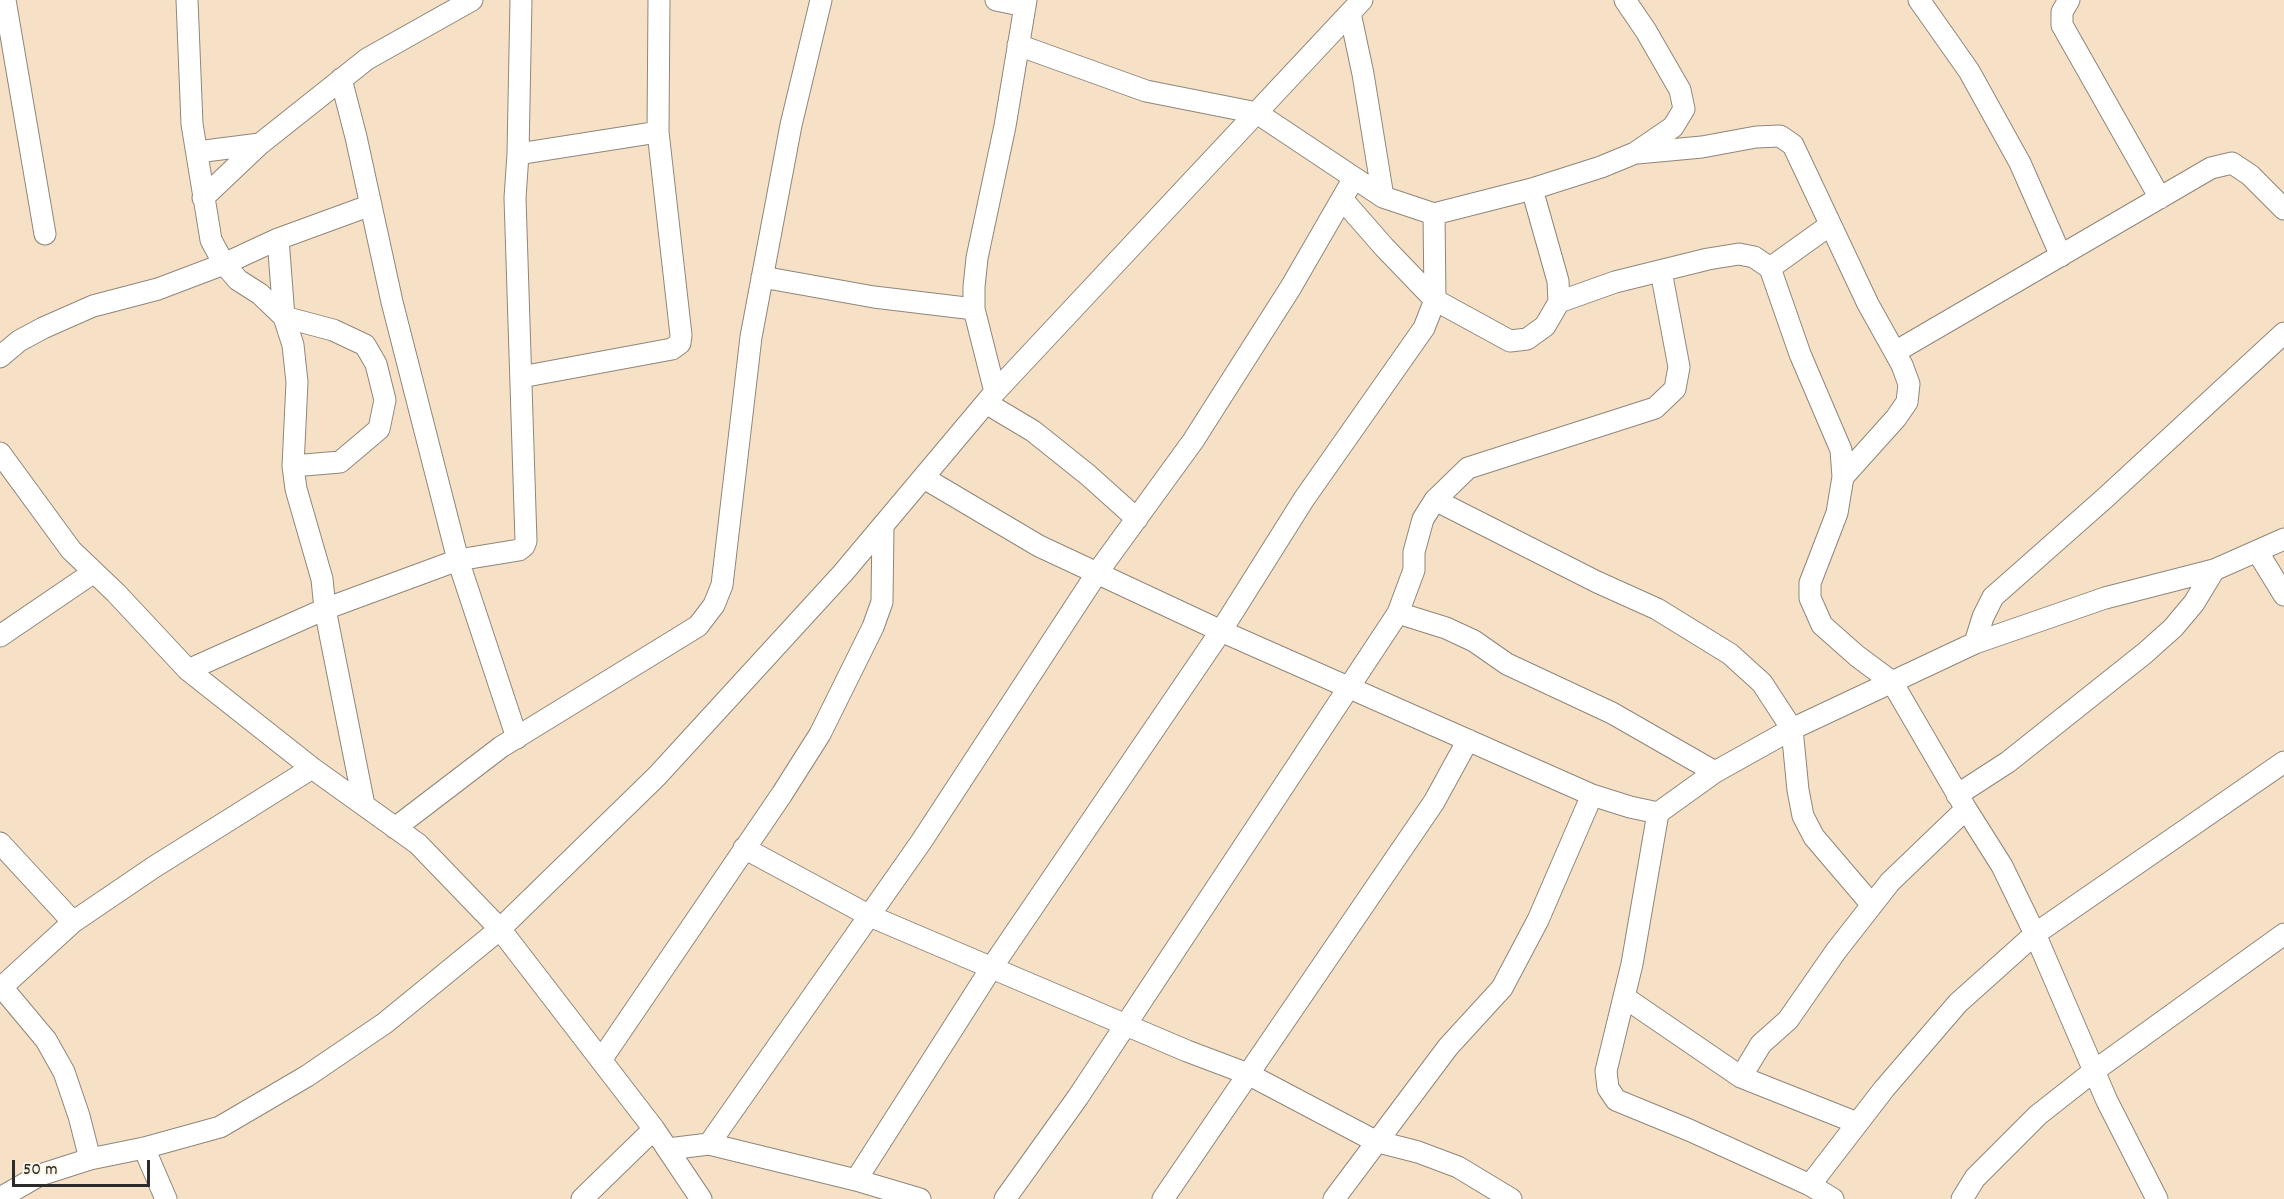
<!DOCTYPE html>
<style>
body{margin:0}
#map{position:relative;width:2284px;height:1199px;overflow:hidden;background:#f6e1c7;font-family:Dekko,sans-serif}
canvas{display:block}
.scale{position:absolute;left:12px;top:1160px;width:138px;height:27px;box-sizing:border-box;border:3px solid #2b2b2b;border-top:0;padding-left:8px;font-size:18px;line-height:21px;white-space:nowrap;color:#2b2b2b;-webkit-text-stroke:4px #fcf5e5;paint-order:stroke}
</style>
<div id="map">
<canvas width="2284" height="1199"></canvas>
<div class="scale">50 m</div>
</div>
<script>
const ctx = document.querySelector('canvas').getContext('2d');
ctx.lineJoin = 'round';
function shape(rows) {
  const path = new Path2D();
  for (const r of rows) {
    path.moveTo(r[0], r[1]);
    for (let i = 2; i < r.length; i += 2) path.lineTo(r[i], r[i + 1]);
  }
  return path;
}
function strokePath(path, color, width, dash) {
  ctx.strokeStyle = color;
  ctx.lineWidth = width;
  ctx.lineCap = dash ? 'butt' : 'round';
  ctx.setLineDash(dash || []);
  ctx.stroke(path);
}
const street = shape([
 [5,0,45,234],
 [187,0,192,124,211,240,224,264,238,280,260,294,284,317,293,345,297,382,293,466,296,489,322,579,325,609,364,805],
 [996,0,1025,6],
 [1919,0,1969,71,2020,163,2061,256],
 [2069,0,2062,12,2062,25,2160,198],
 [1350,13,1363,74,1383,197],
 [1018,45,1146,91,1257,113,1383,197,1434,214,1532,189,1601,167,1635,153,1673,127,1684,109,1680,90,1646,31,1625,0],
 [341,79,356,137,392,302,458,560,517,738],
 [197,152,260,144],
 [1637,153,1702,147,1756,137,1780,136,1793,145,1868,304,1902,365,1909,384,1907,402,1896,418,1843,477],
 [518,154,658,132],
 [203,198,260,144,367,59,472,0],
 [1342,199,1384,247,1435,300,1510,341,1527,339,1545,326,1559,302,1558,281,1532,189],
 [278,239,284,317,333,330,365,345,376,364,385,400,379,429,340,462,293,466],
 [1770,268,1830,225],
 [762,277,874,297,974,309],
 [1559,302,1615,282,1708,259,1739,254,1754,257,1770,268,1800,354,1841,450,1843,477,1837,513,1810,583,1810,598,1822,625,1857,656,1892,682,1966,809,2002,866,2035,934,2107,1101,2157,1199],
 [1895,352,2211,168,2232,163,2250,175,2284,209],
 [0,357,19,341,43,328,93,306,158,289,224,264,278,239,371,205],
 [521,377,672,349,680,343,681,335,658,132,659,0],
 [995,392,974,309,974,287,977,258,1005,126,1026,0],
 [986,403,1033,431,1088,475,1137,519],
 [0,453,71,550,116,593,188,670,312,768,418,844,500,929,654,1129,701,1199],
 [924,478,1039,546,1221,631,1592,795,1630,807,1658,813],
 [1435,500,1597,582,1657,609,1730,654,1762,683,1792,729,1798,790,1803,816,1814,837,1872,905],
 [2257,551,2284,595],
 [1398,613,1446,628,1474,641,1507,664,1612,713,1715,772],
 [0,636,94,572],
 [1975,643,1983,617,1993,597,2105,498,2284,333],
 [188,670,325,609,458,560,519,550,524,546,526,541,515,198,518,154,521,0],
 [1957,795,2008,762,2145,653,2173,628,2194,603,2214,570],
 [395,828,501,747,698,626,714,605,722,585,751,337,791,125,821,0],
 [0,843,73,922],
 [744,848,870,916,1187,1051,1248,1074,1375,1141,1418,1152,1458,1167,1511,1199],
 [0,985,46,1040,64,1072,79,1116,90,1159],
 [3,986,73,922,154,867,312,768],
 [1624,997,1741,1077,1857,1123],
 [601,1060,782,794,820,734,873,627,882,602,883,525],
 [1741,1077,1761,1044,1788,1020,1836,951,1890,882,1966,809],
 [709,1144,921,842,1097,573,1193,441,1291,287,1354,178],
 [144,1148,166,1199],
 [668,1149,709,1144,856,1180,920,1199],
 [856,1180,992,967,1221,631,1304,499,1424,328,1435,300,1434,214],
 [1810,1185,1884,1089,1958,1003,2035,934,2284,762],
 [0,1198,40,1175,90,1159,144,1148,220,1127,307,1076,385,1023,500,929,657,776,843,573,995,392,1362,0],
 [582,1199,654,1129],
 [1005,1199,1078,1097,1398,613,1414,570,1414,552,1423,519,1435,500,1468,468,1655,408,1675,389,1679,367,1661,271],
 [1163,1199,1434,802,1468,740],
 [1334,1199,1448,1047,1502,988,1538,920,1592,795],
 [1833,1199,1810,1185,1689,1130,1616,1100,1608,1088,1606,1071,1632,964,1658,813,1715,772,1792,729,1975,643,2105,598,2214,570,2284,539],
 [1962,1199,1975,1178,2038,1115,2094,1071,2284,934]
]);
strokePath(street, '#908679', 23);
strokePath(street, '#fff', 21);
</script>
